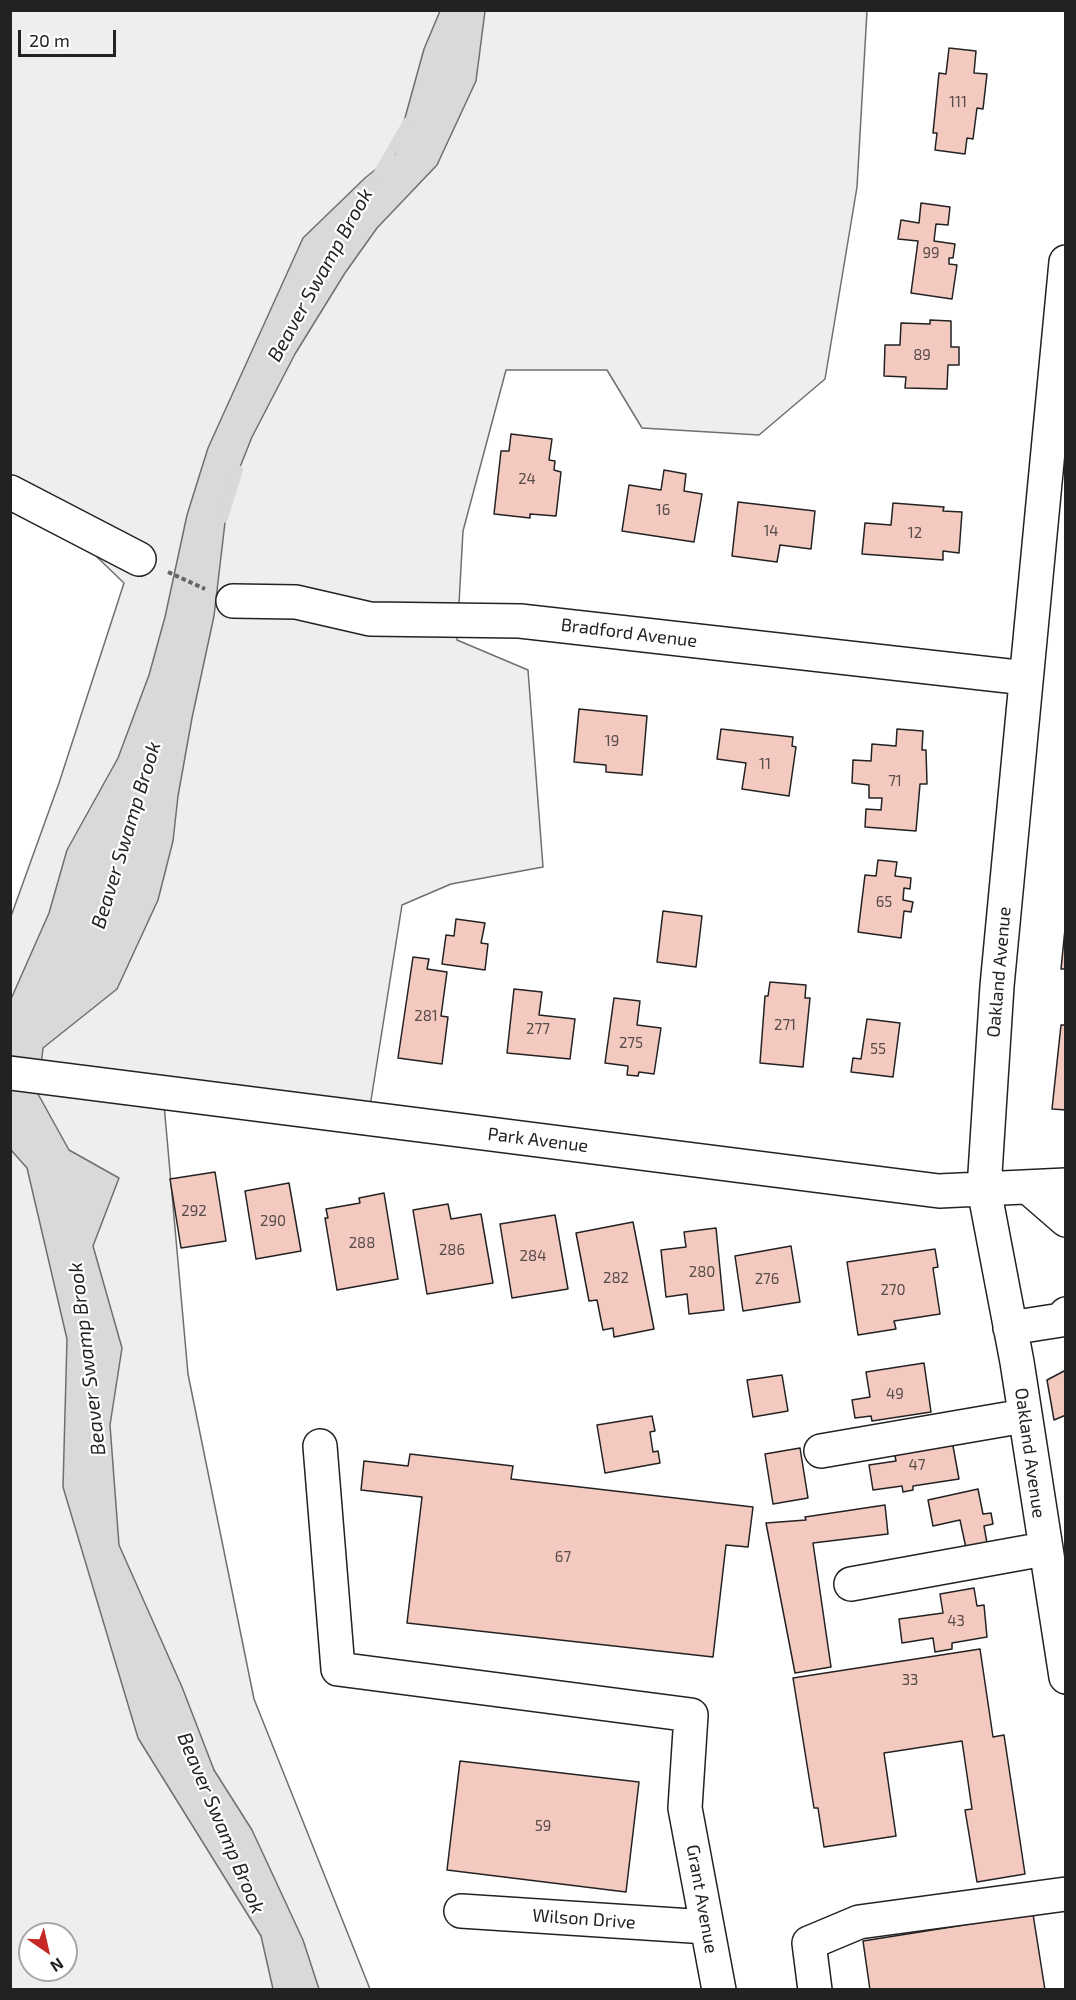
<!DOCTYPE html>
<style>
body{margin:0}
#map{position:relative;width:1076px;height:2000px;overflow:hidden;background:#fff;font-family:"Exo 2",sans-serif}
canvas{display:block}
.frame{position:absolute;inset:0;border:12px solid #222;pointer-events:none}
.north{position:absolute;left:18px;top:1922px;width:60px;height:60px;box-sizing:border-box;background:#fff;border:2px solid #a7a7a7;border-radius:50%;rotate:146deg;font-size:16px;font-weight:700;line-height:24px;text-align:center;color:#222}
.north::after{content:'';display:block;margin:auto;width:21px;height:27px;background:#c62828;clip-path:polygon(50% 0,100% 100%,50% 72%,0 100%)}
.scale{position:absolute;left:18px;top:30px;width:98px;height:27px;box-sizing:border-box;border:3px solid #222;border-top:0;padding-left:8px;font-size:18px;line-height:21px;white-space:nowrap;color:#222;-webkit-text-stroke:4px #fff;paint-order:stroke}
</style>
<div id="map">
<canvas width="1076" height="2000"></canvas>
<div class="frame"></div>
<div class="north">N</div>
<div class="scale">20 m</div>
</div>
<script>
const ctx = document.querySelector('canvas').getContext('2d');
ctx.lineJoin = 'round';
function fillPath(path, color) {
  ctx.fillStyle = color;
  ctx.fill(path, 'evenodd');
}
function shape(rows) {
  const path = new Path2D();
  for (const r of rows) {
    path.moveTo(r[0], r[1]);
    for (let i = 2; i < r.length; i += 2) path.lineTo(r[i], r[i + 1]);
  }
  return path;
}
function strokePath(path, color, width, dash) {
  ctx.strokeStyle = color;
  ctx.lineWidth = width;
  ctx.lineCap = dash ? 'butt' : 'round';
  ctx.setLineDash(dash || []);
  ctx.stroke(path);
}
function write(font, color, halo, rows, align = 'center') {
  ctx.font = font + ' "Exo 2",sans-serif';
  ctx.lineWidth = 4.5;
  ctx.setLineDash([]);
  ctx.textBaseline = 'middle';
  ctx.strokeStyle = halo;
  ctx.fillStyle = color;
  for (const [text, x, y, turn = 0] of rows) {
    ctx.save();
    ctx.translate(x, y);
    ctx.rotate((+turn || 0) * Math.PI / 180);
    ctx.textAlign = isNaN(turn) ? turn : align;
    if (halo) ctx.strokeText(text, 0, 0);
    ctx.fillText(text, 0, 0);
    ctx.restore();
  }
}
const green = shape([
 [11,11,867,11,857,187,825,379,759,435,642,428,607,370,506,370,463,531,457,640,528,670,543,867,451,884,402,905,368,1119,163,1093,188,1374,254,1699,370,1989,11,1989,10,919,59,783,124,583,49,511,11,492,11,11],
 [30,1934,66,1934,66,1970,30,1970,30,1934]
]);
fillPath(green, '#eee');
strokePath(green, '#6f6f6f', 1.5);
const water = shape([
 [440,11,485,11,476,81,437,165,377,228,345,273,295,354,252,437,228,497,214,616,192,718,178,796,173,841,158,900,117,989,43,1048,38,1094,69,1150,119,1178,93,1246,122,1348,110,1425,119,1545,182,1687,214,1770,252,1830,303,1940,319,1989,273,1989,261,1936,138,1738,63,1487,67,1339,27,1168,11,1150,11,999,49,913,67,850,118,758,149,675,165,617,187,515,208,448,303,238,365,178,395,154,424,49,440,11]
]);
fillPath(water, '#d9d9d9');
strokePath(water, '#6f6f6f', 1.5);
strokePath(shape([
 [377,176,408,122],
 [223,518,238,470]
]), '#d9d9d9', 10);
const building = shape([
 [949,48,976,51,974,73,987,74,983,109,977,108,973,139,967,138,965,154,935,150,937,133,933,133,939,73,946,74,949,48],
 [921,203,950,207,948,225,936,224,934,241,955,244,953,258,949,258,949,264,957,265,952,299,911,293,918,241,898,239,901,220,919,223,921,203],
 [930,320,951,321,951,347,959,347,959,365,948,365,947,389,905,388,906,377,884,376,885,345,900,345,901,323,930,324,930,320],
 [511,434,552,439,549,460,555,461,554,470,561,472,556,516,530,514,530,518,494,514,501,451,509,451,511,434],
 [664,470,686,474,684,491,702,494,694,542,622,531,629,485,661,490,664,470],
 [738,502,815,511,811,549,780,545,777,562,732,556,738,502],
 [893,503,944,507,943,511,962,512,959,553,943,551,943,560,862,554,865,523,891,525,893,503],
 [579,709,647,716,642,775,606,772,606,765,574,762,579,709],
 [721,729,793,737,792,746,796,747,789,796,742,789,746,763,717,759,721,729],
 [897,729,923,731,922,750,926,750,927,784,920,784,916,831,865,827,866,809,881,810,882,798,869,798,869,785,852,783,853,760,871,761,872,744,896,746,897,729],
 [878,860,897,862,895,876,911,878,910,889,904,888,903,900,913,902,911,912,904,911,901,938,858,932,865,875,876,876,878,860],
 [663,911,702,916,696,967,657,962,663,911],
 [456,919,485,923,481,943,488,944,485,970,442,964,446,935,454,936,456,919],
 [1065,929,1066,929,1066,969,1061,969,1065,929],
 [413,957,429,959,427,969,447,972,441,1016,448,1017,442,1064,398,1058,413,957],
 [770,982,806,985,805,998,810,998,803,1067,760,1063,765,996,768,996,770,982],
 [514,989,542,992,539,1015,575,1019,570,1059,507,1053,514,989],
 [614,998,640,1001,637,1025,661,1028,654,1074,639,1072,638,1076,627,1075,628,1066,605,1063,614,998],
 [867,1019,900,1023,893,1077,851,1072,853,1058,861,1059,867,1019],
 [1061,1025,1066,1025,1066,1110,1052,1109,1061,1025],
 [215,1172,226,1241,181,1248,170,1179,215,1172],
 [289,1183,301,1251,256,1259,245,1191,289,1183],
 [384,1193,398,1279,337,1290,325,1218,328,1218,326,1209,360,1203,359,1198,384,1193],
 [448,1204,451,1219,481,1214,493,1283,427,1294,413,1210,448,1204],
 [555,1215,568,1289,512,1298,500,1224,555,1215],
 [633,1222,654,1329,614,1337,613,1328,603,1330,597,1300,589,1301,576,1233,633,1222],
 [716,1228,724,1310,689,1314,687,1294,666,1297,661,1250,686,1247,684,1232,716,1228],
 [791,1246,800,1302,743,1311,735,1256,791,1246],
 [935,1249,938,1267,933,1268,940,1314,894,1321,896,1329,858,1335,847,1262,935,1249],
 [924,1363,931,1412,872,1421,871,1416,855,1418,852,1400,870,1397,866,1372,924,1363],
 [1066,1370,1066,1415,1054,1420,1047,1380,1066,1370],
 [782,1375,788,1411,753,1417,747,1380,782,1375],
 [652,1416,655,1431,650,1432,653,1452,658,1451,660,1463,605,1473,597,1425,652,1416],
 [951,1435,959,1479,913,1486,913,1490,903,1492,902,1486,873,1490,869,1465,896,1461,893,1446,951,1435],
 [800,1448,808,1498,773,1504,765,1454,800,1448],
 [410,1454,513,1466,511,1479,753,1507,748,1547,726,1545,713,1657,407,1623,422,1497,361,1490,364,1461,408,1466,410,1454],
 [978,1489,983,1514,991,1513,993,1524,984,1526,987,1543,966,1548,960,1520,933,1526,928,1500,978,1489],
 [885,1505,888,1534,813,1543,831,1667,795,1673,766,1523,806,1520,805,1517,885,1505],
 [974,1588,977,1606,984,1605,987,1637,952,1643,952,1649,935,1652,933,1638,902,1643,899,1619,943,1613,940,1594,974,1588],
 [980,1649,993,1737,1004,1735,1025,1874,977,1882,965,1810,972,1809,962,1741,884,1753,896,1836,824,1847,818,1808,814,1808,793,1678,980,1649],
 [460,1761,639,1782,626,1892,447,1870,460,1761],
 [1033,1914,1045,1990,870,1990,863,1941,1033,1914]
]);
fillPath(building, '#f3c9c0');
strokePath(building, '#222', 1.5);
const minor = shape([
 [1066,262,997,986,984,1189,1017,1362,1066,1677],
 [10,492,139,559],
 [233,601,296,602,370,619,520,621,1026,678],
 [10,1073,939,1191,1066,1185],
 [1028,1187,1066,1220],
 [1010,1328,1061,1320,1066,1314],
 [320,1446,338,1669,691,1715,685,1808,719,1990],
 [821,1451,1024,1416],
 [851,1584,1044,1549],
 [461,1911,707,1927],
 [815,1990,809,1943,859,1922,1066,1894]
]);
strokePath(minor, '#222', 36);
strokePath(shape([
 [168,572,205,589]
]), '#646464', 4, [4.5, 3]);
strokePath(minor, '#fff', 33);
write('15px', '#564c4a', null, [
 ["111",958,102],
 ["99",931,253],
 ["89",922,355],
 ["24",527,479],
 ["16",663,510],
 ["14",771,531],
 ["12",915,533],
 ["19",612,741],
 ["11",765,764],
 ["71",895,781],
 ["65",884,902],
 ["281",426,1016],
 ["271",785,1025],
 ["277",538,1029],
 ["275",631,1043],
 ["55",878,1049],
 ["292",194,1211],
 ["290",273,1221],
 ["288",362,1243],
 ["286",452,1250],
 ["284",533,1256],
 ["280",702,1272],
 ["282",616,1278],
 ["276",767,1279],
 ["270",893,1290],
 ["49",895,1394],
 ["47",917,1465],
 ["67",563,1557],
 ["43",956,1621],
 ["33",910,1680],
 ["59",543,1826]
]);
write('18px', '#222', '#fff', [
 ["Bradford Avenue",629,633,7],
 ["Oakland Avenue",999,972,-85],
 ["Park Avenue",538,1140,7],
 ["Oakland Avenue",1030,1453,82],
 ["Grant Avenue",702,1899,80],
 ["Wilson Drive",584,1919,4]
]);
write('italic 20px', '#222', '#fff', [
 ["Beaver Swamp Brook",320,275,-61],
 ["Beaver Swamp Brook",126,835,-73],
 ["Beaver Swamp Brook",87,1359,-97],
 ["Beaver Swamp Brook",221,1823,67]
]);
</script>
